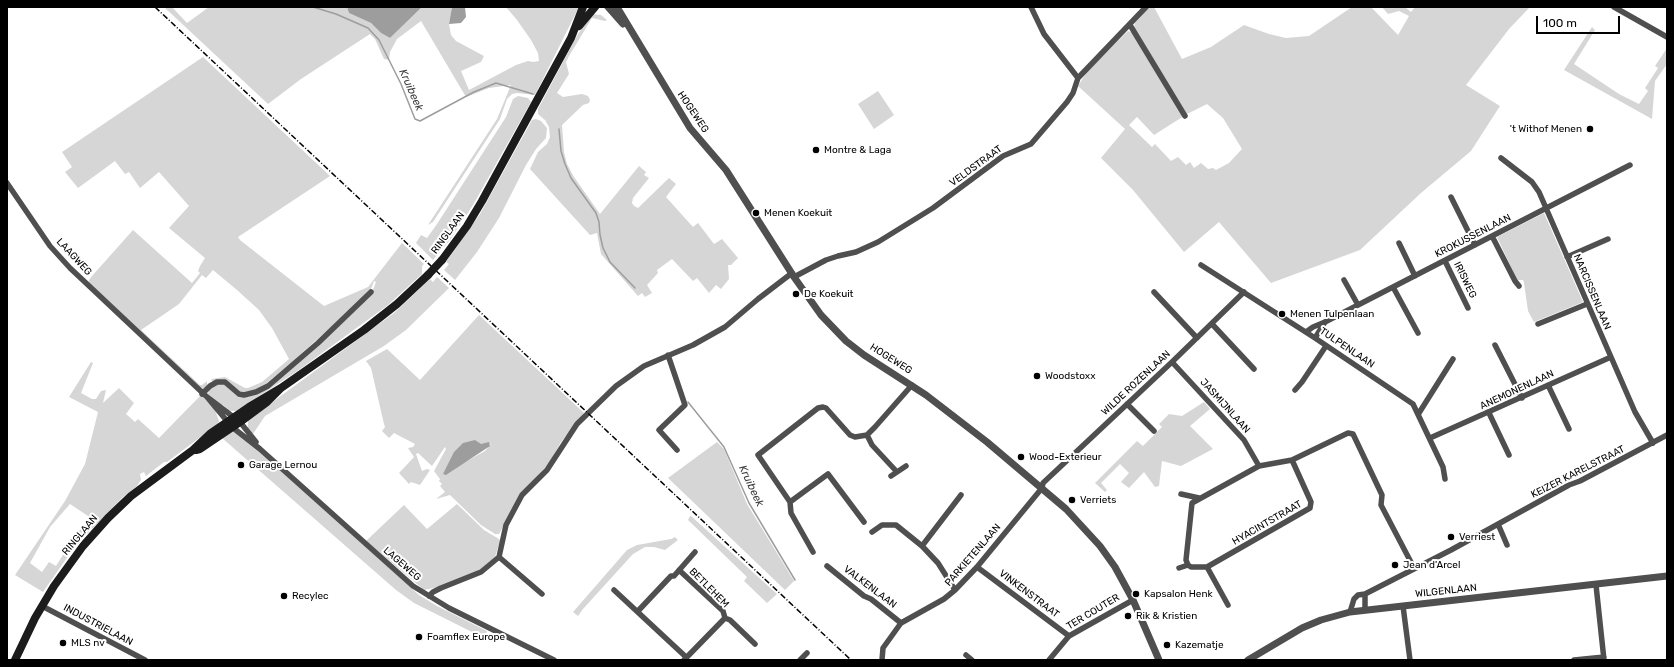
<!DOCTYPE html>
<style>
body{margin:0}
#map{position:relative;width:1674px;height:667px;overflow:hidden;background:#fff;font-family:Rubik,sans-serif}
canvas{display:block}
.frame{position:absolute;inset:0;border:8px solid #000;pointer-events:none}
.scale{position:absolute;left:1536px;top:16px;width:84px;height:18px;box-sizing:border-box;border:2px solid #000;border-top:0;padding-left:5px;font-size:12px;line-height:14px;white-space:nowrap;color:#000;-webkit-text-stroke:3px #fff;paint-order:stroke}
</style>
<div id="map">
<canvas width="1674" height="667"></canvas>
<div class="frame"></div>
<div class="scale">100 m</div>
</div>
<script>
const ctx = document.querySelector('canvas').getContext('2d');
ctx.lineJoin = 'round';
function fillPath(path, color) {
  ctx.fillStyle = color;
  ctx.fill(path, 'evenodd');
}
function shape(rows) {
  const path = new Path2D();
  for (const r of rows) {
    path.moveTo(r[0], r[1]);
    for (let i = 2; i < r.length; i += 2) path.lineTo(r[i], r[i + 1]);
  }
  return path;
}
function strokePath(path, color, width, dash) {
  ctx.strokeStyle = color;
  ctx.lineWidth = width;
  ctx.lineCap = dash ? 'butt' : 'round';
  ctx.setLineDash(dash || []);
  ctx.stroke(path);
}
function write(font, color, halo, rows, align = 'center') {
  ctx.font = font + ' Rubik,sans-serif';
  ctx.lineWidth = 4;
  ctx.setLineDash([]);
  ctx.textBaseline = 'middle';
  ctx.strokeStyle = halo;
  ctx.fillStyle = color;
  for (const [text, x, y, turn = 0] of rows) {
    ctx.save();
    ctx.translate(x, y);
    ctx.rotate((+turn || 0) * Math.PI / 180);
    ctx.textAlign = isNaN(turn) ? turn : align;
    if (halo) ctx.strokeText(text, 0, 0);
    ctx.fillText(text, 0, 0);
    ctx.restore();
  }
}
fillPath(shape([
 [164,7,172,7,187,23,209,7,347,7,349,13,371,23,381,33,390,38,422,7,452,7,449,24,451,35,456,41,484,56,481,62,461,71,469,90,516,65,528,61,533,62,539,61,538,53,531,40,517,20,506,7,579,7,535,95,517,93,512,94,507,99,500,119,433,222,428,225,497,119,511,85,489,88,466,97,421,21,397,39,390,52,389,60,384,59,375,39,370,34,301,79,268,104],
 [1149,7,1154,7,1182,59,1211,47,1244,25,1269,34,1286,38,1309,36,1352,7,1371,7,1398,35,1409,16,1399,11,1388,14,1382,7,1405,7,1411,12,1415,7,1530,7,1509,29,1466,85,1500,106,1471,151,1421,193,1360,250,1271,283,1219,222,1184,252,1133,190,1101,158,1125,129,1078,86,1088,70,1128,31,1133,33,1184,116,1154,135,1137,117,1129,125,1152,147,1155,144,1171,161,1178,157,1186,165,1190,162,1194,168,1201,163,1208,169,1213,168,1216,170,1229,163,1242,149,1223,118,1207,104,1187,114,1134,28,1135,23],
 [592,14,601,15,607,20,605,21,592,18,569,56,566,62,569,74,557,93,563,97,582,94,588,96,590,100,589,103,583,105,562,125,564,152,567,164,574,177,600,214,639,166,646,172,644,175,649,178,633,198,632,203,634,206,638,208,669,178,676,184,666,197,693,227,698,223,714,244,722,239,738,258,731,265,728,265,729,279,721,289,716,285,709,293,697,278,693,281,672,259,657,270,658,273,647,285,652,293,645,297,642,293,638,296,601,254,597,233,590,235,530,169,538,152,547,144,550,137,549,127,545,120,538,114,538,109,578,34],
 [1592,27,1595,30,1574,64,1619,94,1639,104,1648,91,1645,88,1658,68,1655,66,1667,48,1667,64,1655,81,1652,119,1564,70],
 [203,57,330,176,238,237,240,240,324,306,368,287,402,243,424,264,422,266,422,274,388,305,296,372,236,411,230,411,223,405,221,406,208,394,210,388,215,384,224,384,239,394,247,397,256,395,265,389,351,315,371,295,376,282,374,281,371,289,363,298,292,362,263,386,255,391,247,393,240,391,225,381,213,382,211,379,225,377,245,388,248,388,262,382,289,359,272,328,259,310,237,290,213,270,206,278,202,275,179,304,141,330,200,385,202,385,207,381,207,386,203,389,199,387,89,284,89,280,92,276,133,230,192,283,200,273,198,271,200,266,205,258,169,228,189,206,159,172,140,188,129,172,125,174,115,161,78,188,65,172,72,167,62,152],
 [878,91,894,115,874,129,858,104],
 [518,96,528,98,531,102,473,205,450,240,433,260,416,243,421,235,427,238,437,224,506,117,513,99],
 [536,119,541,121,547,128,546,138,536,149,526,165,499,218,477,252,455,280,444,270,449,264,446,262,480,214,532,120],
 [1544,213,1583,302,1534,322,1528,311,1524,283,1523,280,1517,280,1497,237],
 [437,277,449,288,406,330,384,346,265,416,253,434,248,428,248,420,394,313,430,279,433,282],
 [479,315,584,413,561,442,549,463,520,495,499,534,495,534,481,525,450,495,436,499,445,492,440,486,442,484,439,481,440,479,434,471,446,449,445,447,432,466,418,453,416,454,422,471,427,469,430,470,420,485,411,482,409,484,399,473,414,457,408,448,413,447,415,444,394,433,389,438,382,431,385,427,384,424,371,368,366,361,387,349,420,380],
 [481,444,491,444,485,451,458,466,447,475],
 [91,362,93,363,81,393,92,399,96,399,101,391,106,390,103,403,119,388,134,403,126,414,135,422,138,419,159,438,201,395,215,410,219,421,218,424,167,462,164,462,146,476,144,472,140,474,141,480,137,486,123,497,85,536,79,537,79,531,91,518,70,504,50,527,30,563,42,572,49,562,56,566,71,542,75,540,78,542,43,592,15,575,65,501,85,464,98,412,69,397],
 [1204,402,1210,409,1190,426,1213,449,1181,466,1162,461,1159,486,1155,487,1144,472,1129,488,1121,482,1129,473,1120,464,1101,483,1107,490,1105,492,1095,483,1137,441,1143,446,1162,427,1159,424,1169,414,1182,416],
 [230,431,236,432,256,448,419,595,437,606,487,631,484,638,414,603,396,590,222,438],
 [717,442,724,449,747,504,794,581,785,590,668,478],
 [457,504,484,530,499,539,500,541,495,557,478,571,438,587,424,590,366,541,404,505,427,529],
 [690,516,691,516,777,594,767,603,744,581,747,577,688,520],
 [675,537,678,540,665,550,654,547,645,547,633,554,583,609,578,616,573,612,627,550,637,545,671,539]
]), '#d6d6d6');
fillPath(shape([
 [347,7,422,7,390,38,381,33,371,23,349,13],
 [452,7,465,7,466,17,461,23,449,24],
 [475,440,481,444,489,442,490,446,446,475,443,474,454,452,463,443]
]), '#9d9d9d');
strokePath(shape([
 [313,7,336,14,368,28,379,40,401,84,415,119,420,121,474,92,496,83,533,94],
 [559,129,561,151,565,164,571,178,596,213,599,222,600,235,603,248,610,262,635,288],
 [688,402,724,447,749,503,795,580]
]), '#9d9d9d', 1.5);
strokePath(shape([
 [1031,7,1044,34,1078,78],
 [1614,7,1667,37],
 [1130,25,1185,116],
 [1501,158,1532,182,1539,192,1635,412,1653,443],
 [7,183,50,246,70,268,207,397,240,422,256,442],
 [1451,197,1475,245],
 [1492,236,1515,281,1519,286],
 [1399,243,1415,276],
 [1567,257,1608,239],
 [1445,261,1468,308],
 [1201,265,1315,338,1413,404,1443,467,1445,479],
 [794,277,826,260,838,256,856,252,878,242,933,208,1003,156,1031,144,1067,102,1073,93,1078,78,1146,7],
 [1344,280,1358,305],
 [1393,287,1418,333],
 [1154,292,1197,338],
 [1212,324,1254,369],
 [1538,324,1587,304],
 [1306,332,1313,327,1325,322,1630,165],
 [1315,338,1325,322],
 [1495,345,1522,398],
 [668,355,685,405,659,430,677,450],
 [1172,362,1244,440,1259,466],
 [1548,385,1569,429],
 [1295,390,1302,382,1326,346],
 [202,394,210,386,217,382,225,382,239,394,244,395,256,392,268,386,318,343,371,292],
 [207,397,232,427,260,449,413,586,449,608,554,660],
 [1127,404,1154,431],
 [1419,413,1453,359],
 [1489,413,1509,455],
 [867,435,872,445,897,472],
 [1430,438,1611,357],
 [891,476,906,466],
 [1181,494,1199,498],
 [790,502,791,513,813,552],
 [864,522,828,474,790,502,758,455,818,408,823,407,826,408,850,435,855,437,867,435,875,427,912,385],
 [1498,524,1507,545],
 [872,532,882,525,896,525,922,546,938,563,955,590],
 [922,546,961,495],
 [499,557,542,594],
 [827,566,864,596,871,599,901,623],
 [977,567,1069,636],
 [1207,567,1310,508,1311,502,1292,460],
 [1179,568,1188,565],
 [679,570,723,611,725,618],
 [1596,585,1604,660],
 [614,590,686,657],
 [429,596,433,592,441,588,481,572,499,557,506,525,522,495,547,470,577,424,616,386,644,366,693,345,725,327,758,299,792,273],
 [1228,605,1207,567,1191,567,1188,565,1186,560,1192,503,1259,466,1292,460,1348,433,1353,434,1382,495,1381,505,1414,568],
 [42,606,145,660],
 [1403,606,1410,660],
 [1365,610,1365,594],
 [638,611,671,576,674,576,695,552],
 [1350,612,1354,599,1358,595,1365,594,1451,550,1569,485,1580,481,1667,435],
 [966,655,972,660],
 [684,660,725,618,730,620,755,644],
 [800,660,807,653],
 [882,660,883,648,901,623,944,599,955,590,977,567,1042,488,1043,483,1172,362,1244,292],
 [1049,660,1069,636,1133,600],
 [1574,660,1604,657]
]), '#4f4f4f', 5.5);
strokePath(shape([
 [608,7,623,24],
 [617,7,690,128,726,170,794,277,821,315,846,341,864,355,926,395,987,442,1066,509,1100,546,1115,567,1133,600,1159,660],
 [1248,660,1302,628,1321,620,1350,612,1667,576]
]), '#4f4f4f', 7);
strokePath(shape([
 [579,26,595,7],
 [442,260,467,226,482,201,571,38,583,7],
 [196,450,200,449,240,422,267,402,281,388,364,330,397,304,428,275],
 [15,660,35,618,54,586,83,546,108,518,131,496,193,450,211,433,249,407,281,388]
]), '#1c1c1c', 8);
strokePath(shape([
 [155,7,851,660]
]), '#000', 1.5, [6, 2, 1, 2]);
strokePath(shape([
 [428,275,442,260]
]), '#1c1c1c', 8);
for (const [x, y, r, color] of [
 [1590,129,4,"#000"],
 [816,150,4,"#000"],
 [756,213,4,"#000"],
 [796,294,4,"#000"],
 [1282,314,4,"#000"],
 [1037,376,4,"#000"],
 [1021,457,4,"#000"],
 [241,465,4,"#000"],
 [1072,500,4,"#000"],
 [1451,537,4,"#000"],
 [1395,565,4,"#000"],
 [1136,594,4,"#000"],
 [284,596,4,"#000"],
 [1128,616,4,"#000"],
 [419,637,4,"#000"],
 [63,643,4,"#000"],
 [1167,645,4,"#000"]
]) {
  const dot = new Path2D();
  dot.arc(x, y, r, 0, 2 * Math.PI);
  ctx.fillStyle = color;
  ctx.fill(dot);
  strokePath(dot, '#fff', 1.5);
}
write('10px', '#000', '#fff', [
 ["HOGEWEG",693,112,56],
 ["VELDSTRAAT",976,166,-36],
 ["RINGLAAN",448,233,-54],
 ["KROKUSSENLAAN",1473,236,-27],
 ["LAAGWEG",74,257,47],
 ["IRISWEG",1465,280,64],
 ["NARCISSENLAAN",1592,292,67],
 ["TULPENLAAN",1347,348,34],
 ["HOGEWEG",891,359,32],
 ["WILDE ROZENLAAN",1136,383,-43],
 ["ANEMONENLAAN",1517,390,-25],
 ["JASMIJNLAAN",1225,406,48],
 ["KEIZER KARELSTRAAT",1578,472,-27],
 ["HYACINTSTRAAT",1267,523,-30],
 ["RINGLAAN",80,535,-50],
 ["PARKIETENLAAN",973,555,-49],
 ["LAGEWEG",402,564,41],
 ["VALKENLAAN",870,587,37],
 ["BETLEHEM",709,588,45],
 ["WILGENLAAN",1446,591,-6],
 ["VINKENSTRAAT",1029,594,37],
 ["TER COUTER",1093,612,-31],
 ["INDUSTRIELAAN",98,625,28]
]);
write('10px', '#000', '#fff', [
 ["'t Withof Menen",1582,129,"right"],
 ["Montre & Laga",824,150],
 ["Menen Koekuit",764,213],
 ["De Koekuit",804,294],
 ["Menen Tulpenlaan",1290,314],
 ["Woodstoxx",1045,376],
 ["Wood-Exterieur",1029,457],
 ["Garage Lernou",249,465],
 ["Verriets",1080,500],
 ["Verriest",1459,537],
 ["Jean d'Arcel",1403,565],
 ["Kapsalon Henk",1144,594],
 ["Recylec",292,596],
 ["Rik & Kristien",1136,616],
 ["Foamflex Europe",427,637],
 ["MLS nv",71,643],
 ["Kazematje",1175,645]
], 'left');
write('italic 11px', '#3e3e3e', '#fff', [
 ["Kruibeek",411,90,66],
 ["Kruibeek",751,486,65]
]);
</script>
